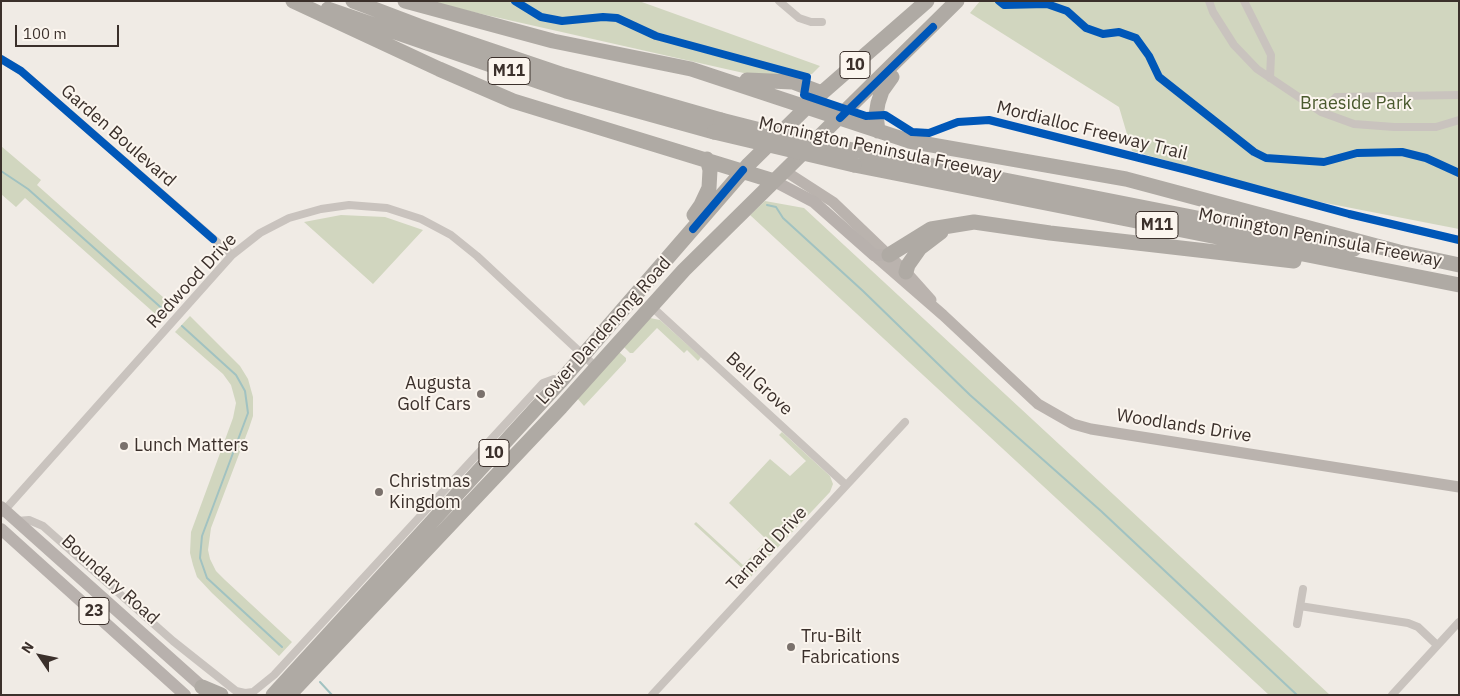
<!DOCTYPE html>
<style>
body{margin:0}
#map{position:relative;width:1460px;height:696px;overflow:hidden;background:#f0ebe5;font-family:"IBM Plex Sans",sans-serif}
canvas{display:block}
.frame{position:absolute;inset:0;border:2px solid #3b302b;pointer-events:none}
.north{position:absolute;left:15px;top:631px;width:50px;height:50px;-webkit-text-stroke:4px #fbf5ee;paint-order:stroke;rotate:304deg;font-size:14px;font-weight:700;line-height:20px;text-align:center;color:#3b302b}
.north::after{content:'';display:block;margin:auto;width:18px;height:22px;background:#3b302b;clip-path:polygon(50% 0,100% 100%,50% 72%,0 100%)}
.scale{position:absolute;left:15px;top:25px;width:104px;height:22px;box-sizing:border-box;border:2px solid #3b302b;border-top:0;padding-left:6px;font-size:15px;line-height:18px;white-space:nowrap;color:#3b302b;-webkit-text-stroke:4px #fbf5ee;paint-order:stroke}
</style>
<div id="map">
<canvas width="1460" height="696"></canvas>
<div class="frame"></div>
<div class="north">N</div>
<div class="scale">100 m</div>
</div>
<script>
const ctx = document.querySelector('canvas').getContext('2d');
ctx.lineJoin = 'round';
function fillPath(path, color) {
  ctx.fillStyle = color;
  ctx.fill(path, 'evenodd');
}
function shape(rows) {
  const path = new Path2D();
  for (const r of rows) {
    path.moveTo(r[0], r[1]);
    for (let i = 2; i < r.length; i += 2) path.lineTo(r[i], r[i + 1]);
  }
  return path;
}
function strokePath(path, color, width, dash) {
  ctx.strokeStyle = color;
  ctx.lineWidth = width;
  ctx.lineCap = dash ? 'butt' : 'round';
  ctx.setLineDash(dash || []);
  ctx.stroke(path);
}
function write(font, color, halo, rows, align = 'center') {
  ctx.font = font + ' "IBM Plex Sans",sans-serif';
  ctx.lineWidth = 4;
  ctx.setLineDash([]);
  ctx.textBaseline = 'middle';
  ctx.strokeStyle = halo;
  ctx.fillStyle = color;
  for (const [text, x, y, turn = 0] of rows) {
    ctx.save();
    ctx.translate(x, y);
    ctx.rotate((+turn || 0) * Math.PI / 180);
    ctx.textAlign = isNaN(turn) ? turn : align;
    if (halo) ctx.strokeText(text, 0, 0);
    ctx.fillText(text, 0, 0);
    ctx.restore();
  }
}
fillPath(shape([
 [424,1,639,1,820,66,812,74,757,76],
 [980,1,1459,1,1459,229,1305,199,1132,151,1119,107,970,13],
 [1,146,41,180,37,185,173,306,161,319,25,198,16,207,1,194],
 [765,201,804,208,1330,695,1269,695,750,215],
 [341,215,385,217,423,230,373,284,304,222],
 [190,316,240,366,248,379,253,397,253,416,249,428,211,528,208,550,210,559,216,571,225,580,292,642,279,656,212,593,197,577,193,565,190,553,191,532,233,418,236,403,231,385,223,374,175,332],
 [650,318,660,320,701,357,698,361,687,350,684,353,657,328,633,353,630,353,624,347],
 [619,352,626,358,626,361,584,406,577,398],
 [782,432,830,476,833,484,830,492,768,558,757,550,767,540,729,503,770,459,790,476,806,461,779,435],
 [696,522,743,565,753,555,761,563,761,566,747,581,744,581,740,576,744,570,694,524]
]), '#d1d6bf');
strokePath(shape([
 [1,171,28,189,166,312],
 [767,205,776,207,783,218,863,291,970,395,1101,511,1297,695],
 [182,326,236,375,245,391,248,413,202,536,200,558,207,578,282,647],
 [320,682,332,695]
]), '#a1c2c1', 2);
strokePath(shape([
 [779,1,799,18,811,22,822,22],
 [1209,1,1213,12,1234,45,1257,69,1321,112,1354,124,1394,127,1436,127,1459,120],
 [1244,1,1271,55,1270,78],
 [1,59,21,71,232,255],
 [1321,112,1336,97,1459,95],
 [651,306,846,485],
 [2,513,232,255,260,233,289,218,321,209,349,205,387,208,421,219,451,235,477,256,597,368],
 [17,521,29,520,43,526,173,641,236,691,245,693,253,692,274,675,543,383,554,379,560,382],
 [1300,606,1408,623,1418,627,1437,645],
 [1297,624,1303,589],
 [652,695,905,422],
 [1392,695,1459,622]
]), '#c9c3be', 8);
strokePath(shape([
 [785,171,833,202,906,272,931,300],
 [874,255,943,315,1038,404,1073,424,1091,429,1459,487]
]), '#bab3ae', 11);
strokePath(shape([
 [774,181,814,202,874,255,889,255],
 [1,507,208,692],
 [1,529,185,695]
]), '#b8b1ad', 12);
strokePath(shape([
 [293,1,439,69,513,101,774,181],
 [353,1,419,26,564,75,721,120],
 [405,1,553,41,691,69,909,141,1126,179,1399,252,1459,265],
 [328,9,566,91,714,132],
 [747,80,793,82,822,93],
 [878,131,876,115,878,103,882,91,892,77],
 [863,152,1354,249],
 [854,165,1459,285],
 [694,215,701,205,709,188,710,170,707,159],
 [889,255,931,229,974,222,1050,233,1294,261],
 [906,272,908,265,920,248,941,232],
 [202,687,221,695],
 [273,695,560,382,749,164,816,98,927,1],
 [289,695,561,407,684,270,957,1]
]), '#afaaa4', 15);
strokePath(shape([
 [721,120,784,136,863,152],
 [714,132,854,165]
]), '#afaaa4', 15);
strokePath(shape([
 [515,1,541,17,562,21,603,17,617,18,656,36,807,77,804,95,866,116,885,115,912,132,929,133,958,122,989,120,1187,170,1349,214,1459,240],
 [999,1,1004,5,1047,4,1067,11,1086,28,1103,34,1119,32,1136,38,1149,56,1159,77,1254,152,1266,158,1324,162,1357,153,1402,152,1426,158,1459,173],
 [1,59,21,71,213,239],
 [840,118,933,27],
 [693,229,743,170]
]), '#0057b8', 8);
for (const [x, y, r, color] of [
 [481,394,5,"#7a716c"],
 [124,446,5,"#7a716c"],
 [379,492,5,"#7a716c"],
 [791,647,5,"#7a716c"]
]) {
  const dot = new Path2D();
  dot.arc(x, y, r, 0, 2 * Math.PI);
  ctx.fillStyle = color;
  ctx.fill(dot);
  strokePath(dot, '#fbf5ee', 2);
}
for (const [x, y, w] of [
 [855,65,30],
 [509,71,42],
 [1157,225,42],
 [494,453,30],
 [94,611,30]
]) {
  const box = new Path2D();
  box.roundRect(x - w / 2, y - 13.5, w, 27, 4);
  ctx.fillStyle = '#fbf5ee';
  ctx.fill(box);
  strokePath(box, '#3b302b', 1);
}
write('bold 16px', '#3b302b', null, [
 ["10",855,65],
 ["M11",509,71],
 ["M11",1157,225],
 ["10",494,453],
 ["23",94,611]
]);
write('18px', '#4a5a2e', '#fbf5ee', [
 ["Braeside Park",1356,104]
]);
write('18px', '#3b302b', '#fbf5ee', [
 ["Mordialloc Freeway Trail",1092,131,14],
 ["Garden Boulevard",118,136,41],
 ["Mornington Peninsula Freeway",880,149,12],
 ["Mornington Peninsula Freeway",1320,238,11],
 ["Redwood Drive",192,281,-47],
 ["Lower Dandenong Road",604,331,-48],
 ["Bell Grove",759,384,43],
 ["Woodlands Drive",1184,426,9],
 ["Tarnard Drive",767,549,-47],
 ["Boundary Road",110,580,42]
]);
write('18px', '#3b302b', '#fbf5ee', [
 ["Augusta",471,384,"right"],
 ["Golf Cars",471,405,"right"],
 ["Lunch Matters",134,446],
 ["Christmas",389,482],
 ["Kingdom",389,503],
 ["Tru-Bilt",801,637],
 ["Fabrications",801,658]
], 'left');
</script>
